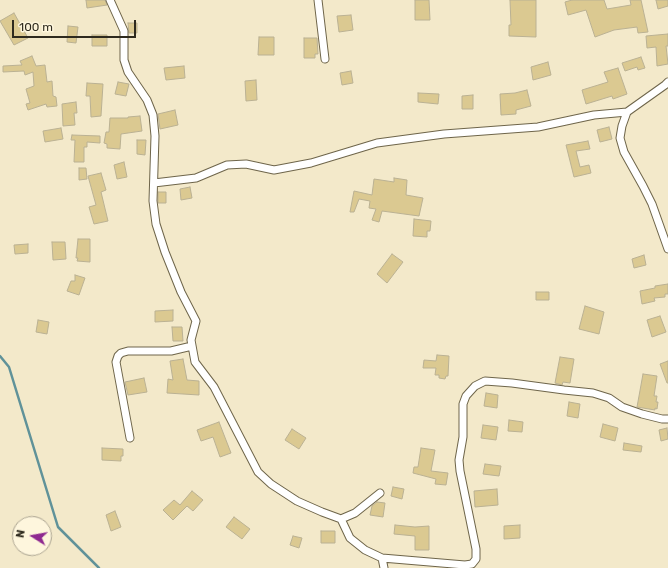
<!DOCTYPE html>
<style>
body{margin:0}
#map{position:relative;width:668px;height:568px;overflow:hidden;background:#f3e9ca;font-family:Rubik,sans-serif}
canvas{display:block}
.north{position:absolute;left:12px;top:516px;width:40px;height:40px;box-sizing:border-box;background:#fef6dd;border:1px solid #aba491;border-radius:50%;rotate:281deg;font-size:11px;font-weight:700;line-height:16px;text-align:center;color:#2e2a1e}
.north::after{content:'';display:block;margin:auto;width:14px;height:18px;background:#8f2a90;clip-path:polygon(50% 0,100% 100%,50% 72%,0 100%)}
.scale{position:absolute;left:12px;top:20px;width:124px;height:18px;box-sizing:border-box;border:2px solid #2e2a1e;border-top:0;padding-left:5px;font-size:12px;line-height:14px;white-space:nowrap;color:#2e2a1e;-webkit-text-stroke:3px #fef6dd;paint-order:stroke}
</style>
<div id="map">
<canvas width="668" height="568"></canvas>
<div class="north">N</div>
<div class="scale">100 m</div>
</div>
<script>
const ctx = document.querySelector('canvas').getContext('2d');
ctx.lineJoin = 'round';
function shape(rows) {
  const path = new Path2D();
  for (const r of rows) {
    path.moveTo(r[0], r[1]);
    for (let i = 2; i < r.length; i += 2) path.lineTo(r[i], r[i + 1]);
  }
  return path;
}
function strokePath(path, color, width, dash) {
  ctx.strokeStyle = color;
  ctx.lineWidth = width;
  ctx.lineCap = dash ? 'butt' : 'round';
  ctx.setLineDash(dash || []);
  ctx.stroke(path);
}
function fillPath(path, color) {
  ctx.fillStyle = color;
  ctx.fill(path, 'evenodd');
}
strokePath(shape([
 [0,356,9,367,58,527,99,568]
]), '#609299', 2.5);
const building = shape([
 [86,0,105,0,107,5,87,8,86,0],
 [415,0,429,0,430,20,415,20,415,0],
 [510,0,536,0,536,37,509,36,509,25,511,25,510,0],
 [572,0,604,0,607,9,631,5,630,0,641,0,648,32,638,33,637,27,614,30,595,37,586,10,568,15,565,2,572,0],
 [656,0,668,0,668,6,658,9,656,0],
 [14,13,28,38,14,45,0,21,14,13],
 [351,15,353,30,339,32,337,16,351,15],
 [128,23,137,23,137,33,129,33,128,23],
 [68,26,78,27,76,43,67,42,68,26],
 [668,34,668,46,666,46,668,64,657,66,656,47,647,48,646,36,668,34],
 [92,35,107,35,107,46,92,46,92,35],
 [259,37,274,37,274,55,258,55,259,37],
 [304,38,317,38,318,54,315,54,315,58,304,58,304,38],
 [32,56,36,66,45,65,47,82,52,81,53,96,56,97,57,106,47,107,46,104,28,110,26,104,30,103,26,89,34,86,33,72,25,75,24,71,3,72,3,66,22,65,20,61,32,56],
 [641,57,645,68,638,70,637,67,625,71,622,63,641,57],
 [548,62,551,75,533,80,531,67,548,62],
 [184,66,185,78,166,80,164,68,184,66],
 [618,68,627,94,613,99,612,96,586,104,582,90,608,82,604,72,618,68],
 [351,71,353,83,342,85,340,73,351,71],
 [256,80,257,100,246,101,245,81,256,80],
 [118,82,129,84,126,96,115,94,118,82],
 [87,83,103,84,101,116,91,117,90,96,86,96,87,83],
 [527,90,531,106,516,110,516,114,501,115,500,94,515,93,527,90],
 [418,93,439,94,438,104,418,102,418,93],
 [473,95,473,109,462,109,462,96,473,95],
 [76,102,77,113,74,113,75,125,63,126,62,104,76,102],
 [175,110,178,125,160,129,158,114,175,110],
 [140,116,142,131,121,134,120,149,107,148,107,144,104,143,106,132,109,132,110,118,128,118,128,117,140,116],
 [609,127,612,139,600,142,597,130,609,127],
 [61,128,63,139,45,142,43,131,61,128],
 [72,135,100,136,100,143,87,142,87,147,84,147,84,162,74,162,75,140,71,140,72,135],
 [137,140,146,140,145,155,137,154,137,140],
 [588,141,590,149,576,151,580,167,589,165,591,173,574,177,566,145,588,141],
 [124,162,127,177,117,179,114,165,124,162],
 [79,168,86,168,87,179,79,180,79,168],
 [101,173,106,190,101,192,108,221,94,224,89,207,96,205,88,176,101,173],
 [394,178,407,180,406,195,423,198,419,216,382,211,379,222,372,220,376,209,369,208,370,201,359,199,354,212,350,212,354,191,372,195,374,179,394,182,394,178],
 [190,187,192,198,181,200,180,189,190,187],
 [158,192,166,192,166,203,158,203,158,192],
 [414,219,431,221,430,231,427,231,427,237,413,236,414,219],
 [78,239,90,239,90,262,77,261,78,258,76,258,78,239],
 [52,242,65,242,66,259,53,260,52,242],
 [28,244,28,253,15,254,14,245,28,244],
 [392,254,403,262,387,283,377,274,392,254],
 [644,255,646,265,634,268,632,259,644,255],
 [75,275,85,278,79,295,67,291,71,281,75,281,75,275],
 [668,284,668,294,665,294,665,297,654,298,655,301,642,304,640,291,655,288,655,286,668,284],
 [536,292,549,292,549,300,536,300,536,292],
 [585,306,604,312,599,334,579,329,585,306],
 [173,310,173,321,155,322,155,311,173,310],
 [660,316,666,332,652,337,647,320,660,316],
 [38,320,49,322,47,334,36,332,38,320],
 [172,327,182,327,183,341,173,341,172,327],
 [437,355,449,356,448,376,446,376,445,379,439,378,439,375,435,375,436,368,423,368,424,360,436,361,437,355],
 [560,357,574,359,570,383,563,382,562,385,555,383,560,357],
 [183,359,187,380,199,381,199,395,167,393,168,379,173,380,170,361,183,359],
 [668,361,668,383,667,383,660,364,668,361],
 [643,374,657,376,654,396,657,396,656,402,658,402,657,409,655,408,655,410,637,407,643,374],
 [144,378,147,392,128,395,125,382,144,378],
 [486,393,498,395,497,408,484,406,486,393],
 [569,402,580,404,578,418,567,416,569,402],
 [509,420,523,422,522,432,508,431,509,420],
 [219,422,231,453,220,457,213,437,201,441,197,430,219,422],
 [603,424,618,428,615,441,600,437,603,424],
 [483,425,498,427,496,440,481,438,483,425],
 [667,428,668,439,661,441,659,430,667,428],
 [292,429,306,438,299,449,285,440,292,429],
 [624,443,642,446,641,452,623,450,624,443],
 [102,448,123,449,123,456,121,456,121,461,102,460,102,448],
 [421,448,435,450,431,471,448,473,446,485,435,484,436,479,413,473,414,467,418,467,421,448],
 [485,464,501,466,499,476,483,474,485,464],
 [393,487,404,489,402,499,391,496,393,487],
 [497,489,498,505,475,507,474,491,497,489],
 [192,491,203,500,193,511,187,506,173,520,163,510,174,500,180,505,192,491],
 [377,502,385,503,383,517,370,515,372,506,377,502],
 [115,511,121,527,111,531,106,515,115,511],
 [234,517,250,529,242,539,226,527,234,517],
 [395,525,415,527,429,526,429,550,415,550,415,536,394,534,395,525],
 [520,525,520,538,504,539,504,526,520,525],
 [321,531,335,531,335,543,321,543,321,531],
 [293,536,302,538,299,548,290,545,293,536]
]);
fillPath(building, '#dbc991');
strokePath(building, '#bab193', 1);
const street = shape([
 [110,0,124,31,124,60,128,72,147,100,153,115,155,136,153,201,156,224,165,252,181,292,196,321,191,340,195,362,214,387,258,472,271,484,297,501,322,512,341,519,350,538,365,550,382,558,384,568],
 [318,0,325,59],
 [627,112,622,126,620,138,624,152,643,186,652,204,668,249],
 [154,183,196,178,227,165,246,164,274,170,311,163,377,143,444,134,538,127,594,115,627,112,665,85,668,82],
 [130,438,116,362,118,356,121,353,128,351,171,351,192,346],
 [341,519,355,513,380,493],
 [382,558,465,565,472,564,476,559,476,549,460,471,459,460,463,437,463,404,466,396,475,386,485,381,512,383,564,390,593,393,609,398,622,407,642,414,662,419,668,419]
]);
strokePath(street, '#6e654a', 9);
strokePath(street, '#fff', 7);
</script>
